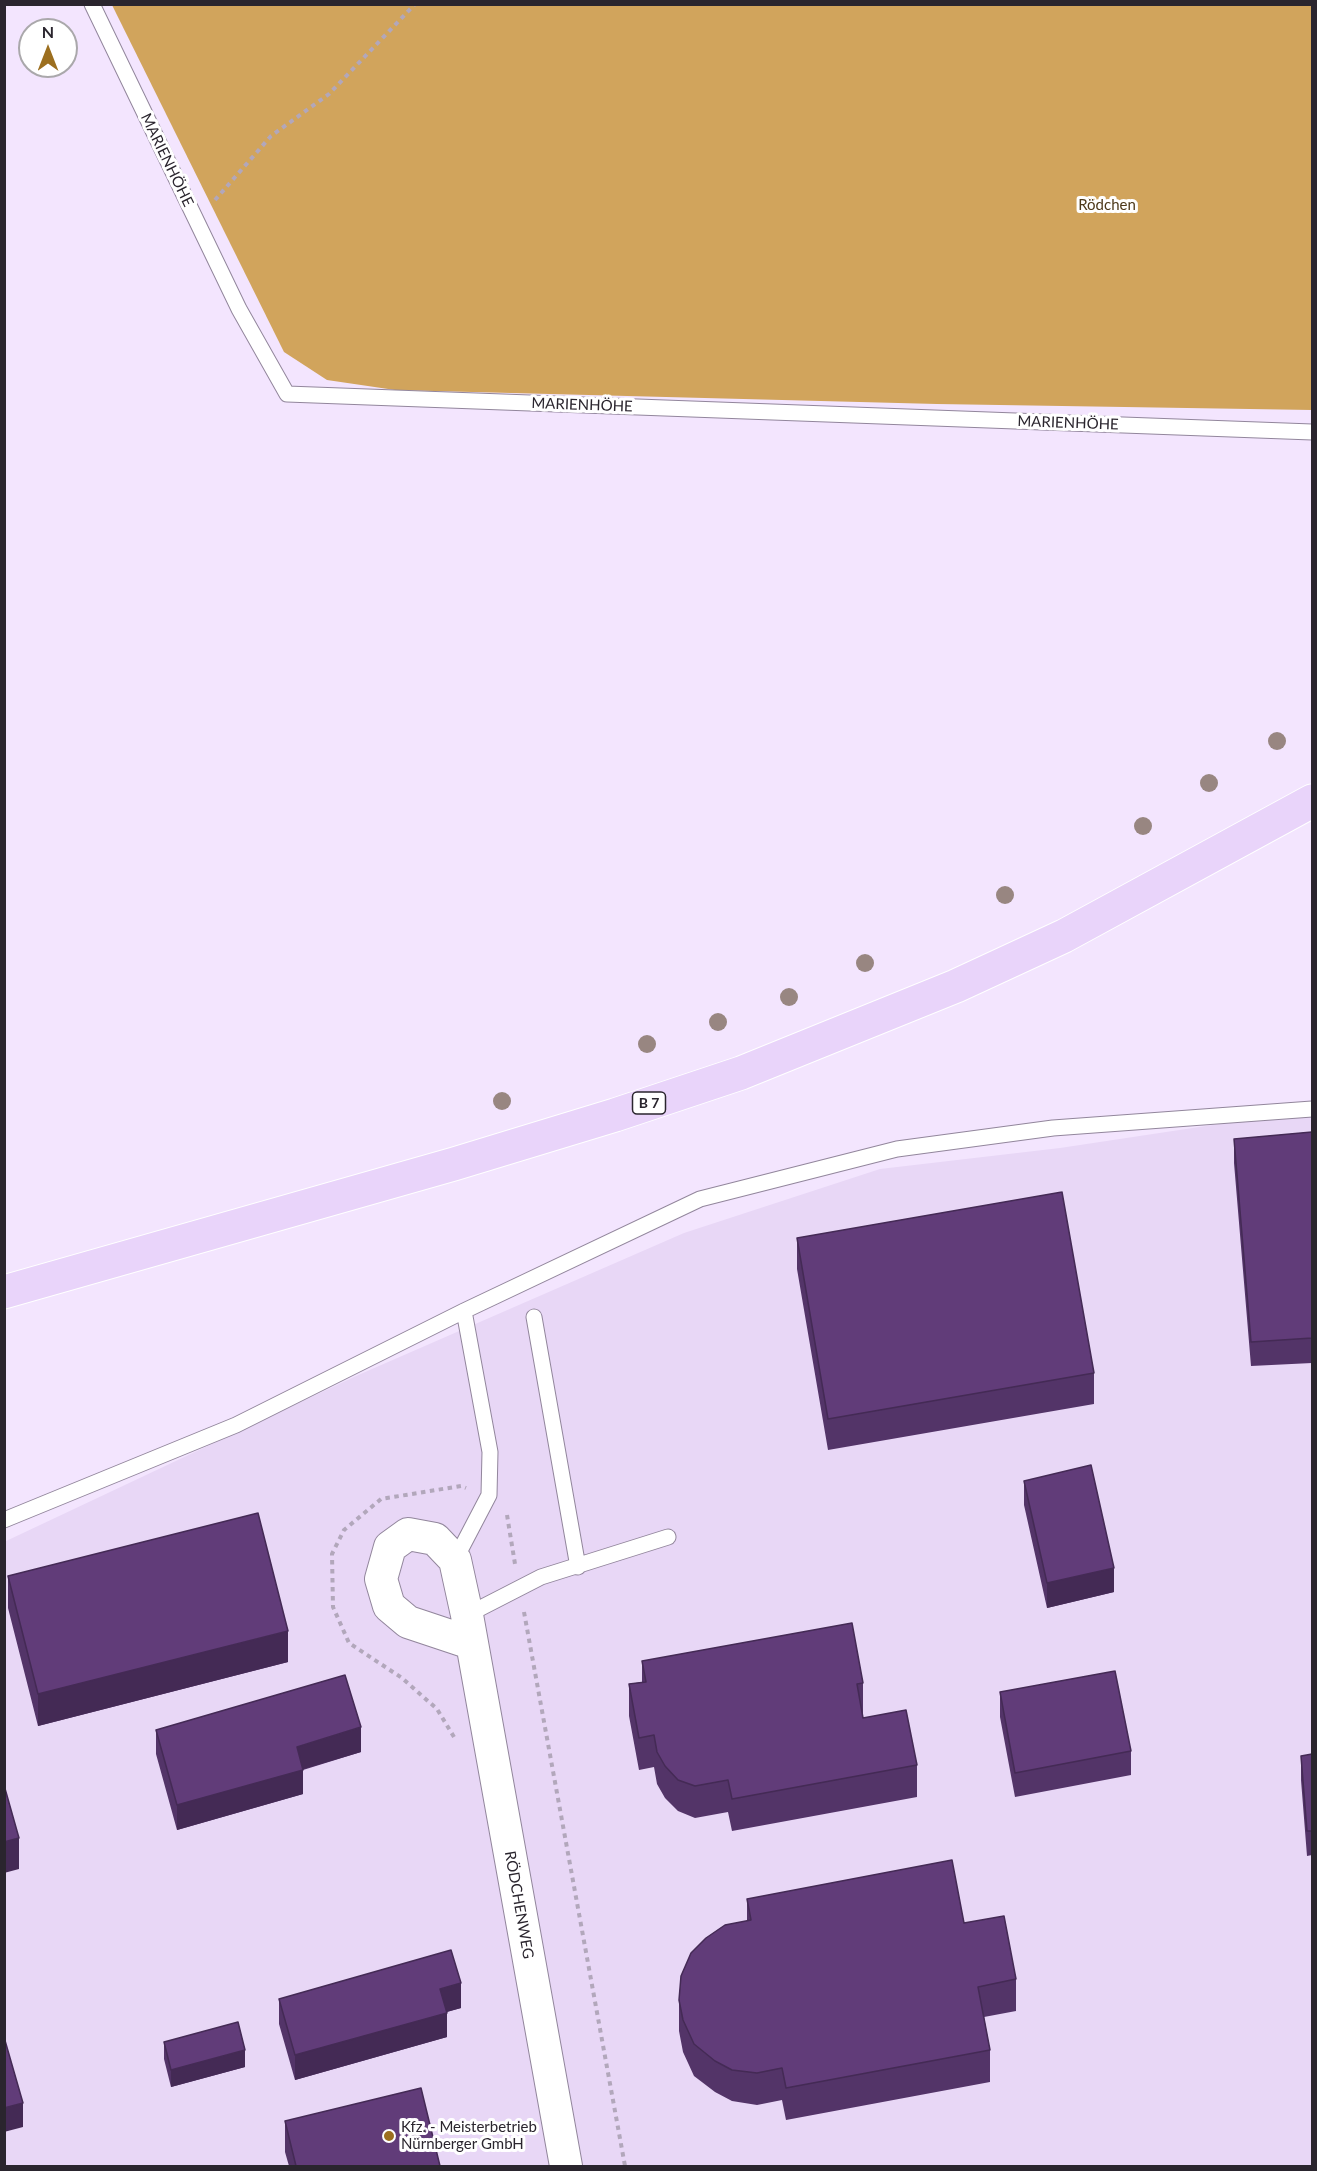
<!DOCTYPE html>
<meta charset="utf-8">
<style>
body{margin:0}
#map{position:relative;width:1317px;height:2171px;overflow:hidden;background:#f3e5fe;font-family:Lato,sans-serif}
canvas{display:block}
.frame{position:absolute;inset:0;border:6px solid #2a252e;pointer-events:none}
.north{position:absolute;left:18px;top:18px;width:60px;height:60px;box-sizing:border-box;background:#fff;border:2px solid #aaa8ab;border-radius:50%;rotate:0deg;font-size:16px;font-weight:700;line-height:24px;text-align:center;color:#2a252e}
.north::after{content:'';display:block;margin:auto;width:21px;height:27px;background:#9c6f1f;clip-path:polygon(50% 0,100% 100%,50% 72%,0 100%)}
</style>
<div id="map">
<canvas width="1317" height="2171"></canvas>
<div class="frame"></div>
<div class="north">N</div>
</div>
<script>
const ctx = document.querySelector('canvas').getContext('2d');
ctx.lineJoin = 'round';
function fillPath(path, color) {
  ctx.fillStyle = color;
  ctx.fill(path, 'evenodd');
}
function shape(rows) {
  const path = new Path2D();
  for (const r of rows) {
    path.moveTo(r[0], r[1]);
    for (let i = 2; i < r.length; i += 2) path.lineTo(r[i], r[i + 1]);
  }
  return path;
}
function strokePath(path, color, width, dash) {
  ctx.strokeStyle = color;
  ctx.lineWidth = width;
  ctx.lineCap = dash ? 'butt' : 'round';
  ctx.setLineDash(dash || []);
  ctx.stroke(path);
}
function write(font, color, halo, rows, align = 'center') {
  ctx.font = font + ' Lato,sans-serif';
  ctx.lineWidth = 6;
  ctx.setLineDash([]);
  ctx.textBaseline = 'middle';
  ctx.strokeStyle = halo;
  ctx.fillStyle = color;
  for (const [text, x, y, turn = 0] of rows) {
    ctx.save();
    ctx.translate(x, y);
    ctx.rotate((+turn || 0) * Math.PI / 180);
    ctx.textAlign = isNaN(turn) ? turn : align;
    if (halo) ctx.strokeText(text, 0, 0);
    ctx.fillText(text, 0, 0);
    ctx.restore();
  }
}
fillPath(shape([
 [1312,1110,1312,2166,5,2166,4,1542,356,1376,684,1233,880,1169,1060,1148]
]), '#e8d7f6');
fillPath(shape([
 [112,5,1312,5,1312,410,937,404,395,390,327,380,284,352]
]), '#d1a45c');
const service = shape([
 [92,4,239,309,287,394,1312,432],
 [534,1317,578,1567],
 [4,1520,236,1425,464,1311,700,1199,897,1149,1053,1128,1312,1109],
 [455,1560,489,1495,490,1452,464,1311],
 [467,1615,541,1577,668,1537]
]);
const minor = shape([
 [471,1643,408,1622,389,1606,381,1579,390,1547,408,1534,435,1539,455,1560,467,1615,566,2166]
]);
const primary = shape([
 [4,1292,454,1164,615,1115,741,1073,956,986,1064,936,1312,801]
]);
strokePath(service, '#92869c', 17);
strokePath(minor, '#92869c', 34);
strokePath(primary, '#fff', 35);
strokePath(shape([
 [215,200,271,136,329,94,415,4],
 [507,1515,515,1564],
 [524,1612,625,2166],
 [454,1737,437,1709,402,1678,349,1643,333,1607,332,1554,344,1530,381,1499,461,1486,466,1488]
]), '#b2a7bb', 4, [4.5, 4.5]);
strokePath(service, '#fff', 15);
strokePath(minor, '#fff', 32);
strokePath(primary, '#e9d4fa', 33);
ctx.fillStyle = '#988681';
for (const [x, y] of [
 [1277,741],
 [1209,783],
 [1143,826],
 [1005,895],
 [865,963],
 [789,997],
 [718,1022],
 [647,1044],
 [502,1101]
]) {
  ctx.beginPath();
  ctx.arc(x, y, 9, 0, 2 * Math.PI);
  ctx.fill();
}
fillPath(shape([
 [1312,1132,1312,1363,1251,1366,1234,1163,1234,1139],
 [797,1238,1094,1373,1094,1404,828,1450,797,1269],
 [1024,1481,1114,1592,1047,1608,1024,1505],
 [8,1576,288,1662,38,1726,8,1608],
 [642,1661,863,1683,863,1718,917,1765,917,1797,732,1831,728,1812,695,1818,678,1811,665,1798,657,1784,654,1767,639,1770,629,1716,629,1684,642,1682],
 [1000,1692,1131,1751,1131,1775,1015,1797,1000,1717],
 [156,1730,361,1752,303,1770,303,1794,177,1830,156,1754],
 [1312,1754,1312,1855,1307,1856,1301,1780,1301,1756],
 [747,1899,964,1923,1016,1979,1016,2011,984,2017,990,2050,990,2082,786,2120,782,2100,757,2105,732,2101,715,2092,694,2076,683,2052,679,2031,679,2000,747,1921],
 [279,1999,461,2008,446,2012,447,2037,295,2080,279,2024],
 [164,2042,245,2067,171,2087,164,2059],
 [285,2121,440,2166,289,2166,285,2152]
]), '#533468');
fillPath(shape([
 [1114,1568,1114,1592,1047,1608,1047,1583],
 [288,1631,288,1662,38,1726,38,1694],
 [361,1727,361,1752,297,1771,297,1747],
 [303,1770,303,1794,177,1830,177,1805],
 [19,1838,19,1869,4,1873,4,1842],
 [461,1983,461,2008,440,2014,440,1989],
 [447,2013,447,2037,295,2080,295,2055],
 [245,2050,245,2067,171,2087,171,2070],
 [23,2103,23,2127,4,2132,4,2108]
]), '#442a55');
const building = shape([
 [1312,1132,1312,1338,1251,1342,1234,1139,1312,1132],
 [1062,1192,1094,1373,828,1419,797,1238,1062,1192],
 [1091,1465,1114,1568,1047,1583,1024,1481,1091,1465],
 [258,1513,288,1631,38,1694,8,1576,258,1513],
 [852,1623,863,1683,857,1684,863,1718,906,1710,917,1765,732,1799,728,1780,695,1786,678,1780,665,1766,657,1752,654,1735,639,1738,629,1684,646,1682,642,1661,852,1623],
 [1115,1671,1131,1751,1015,1773,1000,1692,1115,1671],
 [345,1675,361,1727,297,1747,303,1770,177,1805,156,1730,345,1675],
 [1312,1754,1312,1831,1307,1831,1301,1756,1312,1754],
 [4,1785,19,1838,4,1842,4,1785],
 [952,1860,964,1923,1004,1916,1016,1979,978,1987,990,2050,786,2088,782,2068,757,2073,732,2070,715,2061,694,2044,683,2020,679,2000,681,1976,691,1953,706,1938,725,1925,751,1920,747,1899,952,1860],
 [451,1950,461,1983,440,1989,447,2013,295,2055,279,1999,451,1950],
 [238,2022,245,2050,171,2070,164,2042,238,2022],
 [4,2037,23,2103,4,2108,4,2037],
 [421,2088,440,2166,296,2166,285,2121,421,2088]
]);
fillPath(building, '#613c79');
strokePath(building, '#442a55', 1.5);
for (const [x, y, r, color] of [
 [389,2136,6,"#9c6f1f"]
]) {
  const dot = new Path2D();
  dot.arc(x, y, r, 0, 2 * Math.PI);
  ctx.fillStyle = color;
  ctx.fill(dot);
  strokePath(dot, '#fff', 2);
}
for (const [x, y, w] of [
 [649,1103,33]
]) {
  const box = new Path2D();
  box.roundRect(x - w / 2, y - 11, w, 22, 4.5);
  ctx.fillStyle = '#fff';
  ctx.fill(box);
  strokePath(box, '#2a252e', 1.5);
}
write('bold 14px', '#2a252e', null, [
 ["B 7",649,1103]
]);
write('15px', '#2a252e', '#fff', [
 ["MARIENHÖHE",167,160,64],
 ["MARIENHÖHE",582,405,2],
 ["MARIENHÖHE",1068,423,2],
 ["RÖDCHENWEG",519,1905,80]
]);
write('15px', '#4d391a', '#fff', [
 ["Rödchen",1107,205]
]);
write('15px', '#2a252e', '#fff', [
 ["Kfz. - Meisterbetrieb",401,2127],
 ["Nürnberger GmbH",401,2144]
], 'left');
</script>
